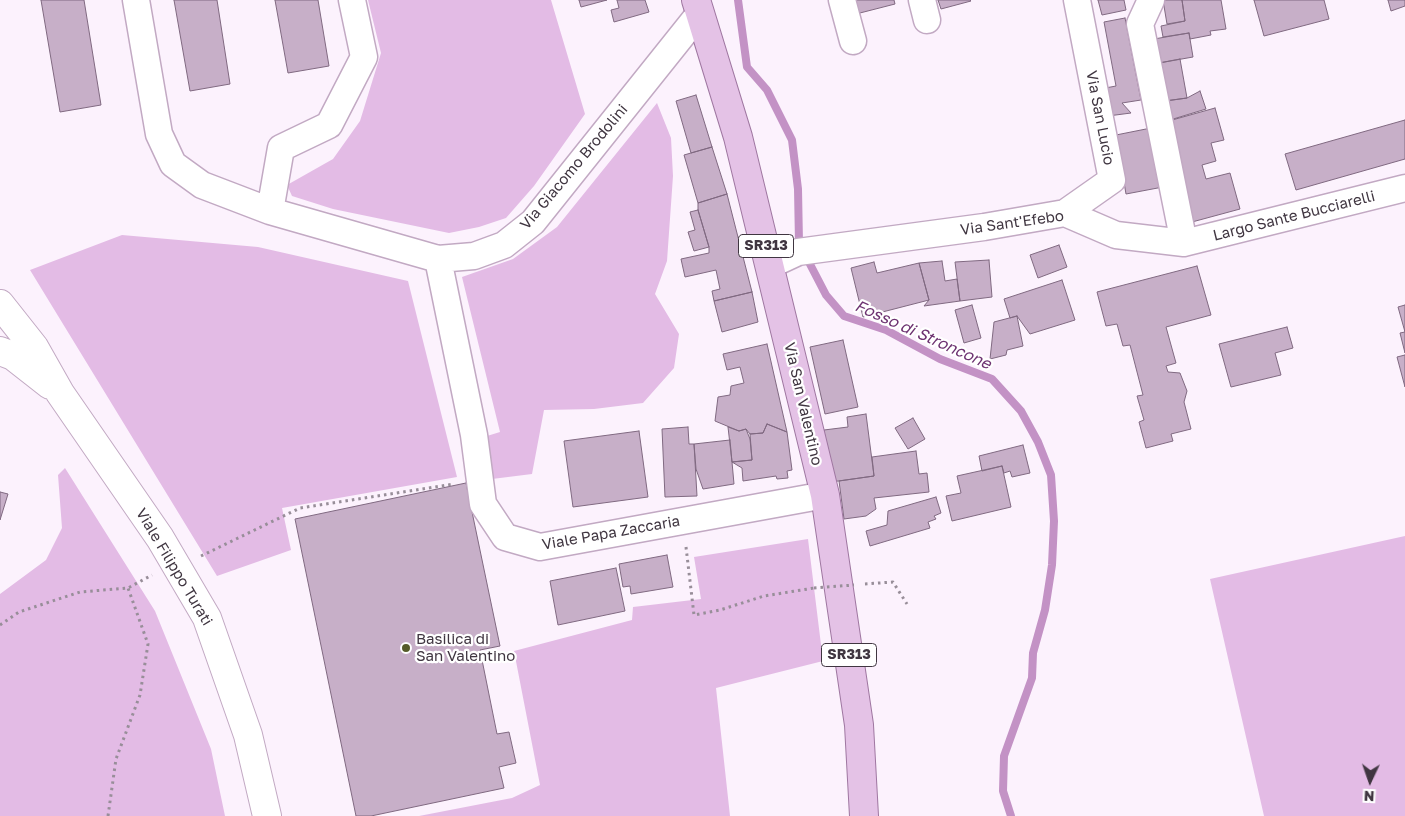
<!DOCTYPE html>
<style>
body{margin:0}
#map{position:relative;width:1405px;height:816px;overflow:hidden;background:#fcf2fd;font-family:"Golos Text",sans-serif}
canvas{display:block}
.north{position:absolute;left:1345px;top:756px;width:50px;height:50px;-webkit-text-stroke:4px #fff;paint-order:stroke;rotate:183deg;font-size:14px;font-weight:700;line-height:20px;text-align:center;color:#403641}
.north::after{content:'';display:block;margin:auto;width:18px;height:22px;background:#403641;clip-path:polygon(50% 0,100% 100%,50% 72%,0 100%)}
</style>
<div id="map">
<canvas width="1405" height="816"></canvas>
<div class="north">N</div>
</div>
<script>
const ctx = document.querySelector('canvas').getContext('2d');
ctx.lineJoin = 'round';
function fillPath(path, color) {
  ctx.fillStyle = color;
  ctx.fill(path, 'evenodd');
}
function shape(rows) {
  const path = new Path2D();
  for (const r of rows) {
    path.moveTo(r[0], r[1]);
    for (let i = 2; i < r.length; i += 2) path.lineTo(r[i], r[i + 1]);
  }
  return path;
}
function strokePath(path, color, width, dash) {
  ctx.strokeStyle = color;
  ctx.lineWidth = width;
  ctx.lineCap = dash ? 'butt' : 'round';
  ctx.setLineDash(dash || []);
  ctx.stroke(path);
}
function write(font, color, halo, rows, align = 'center') {
  ctx.font = font + ' "Golos Text",sans-serif';
  ctx.lineWidth = 4.5;
  ctx.setLineDash([]);
  ctx.textBaseline = 'middle';
  ctx.strokeStyle = halo;
  ctx.fillStyle = color;
  for (const [text, x, y, turn = 0] of rows) {
    ctx.save();
    ctx.translate(x, y);
    ctx.rotate((+turn || 0) * Math.PI / 180);
    ctx.textAlign = isNaN(turn) ? turn : align;
    if (halo) ctx.strokeText(text, 0, 0);
    ctx.fillText(text, 0, 0);
    ctx.restore();
  }
}
fillPath(shape([
 [368,0,551,0,585,114,534,186,506,218,479,227,449,233,333,209,292,196,287,185,333,159,360,121,381,53],
 [657,103,671,138,673,176,667,261,655,294,679,334,674,368,643,403,594,409,544,410,532,474,492,479,487,436,500,432,462,277,513,259,557,227],
 [122,235,258,247,408,281,457,477,282,508,291,550,217,576,30,270],
 [65,468,155,611,211,749,225,816,0,816,0,594,46,560,62,528,58,475],
 [1405,536,1405,816,1264,816,1210,579],
 [808,539,823,661,716,688,730,816,419,816,512,798,540,785,514,651,632,620,633,607,701,599,694,557]
]), '#e3bbe5');
strokePath(shape([
 [738,0,747,67,767,90,792,140,798,189,799,243,826,295,844,316,886,330,940,359,992,379,1021,411,1038,442,1051,475,1054,521,1052,565,1045,610,1033,653,1032,678,1004,756,1003,791,1011,816]
]), '#c392c5', 8);
const building = shape([
 [41,0,84,0,101,105,60,112,41,0],
 [174,0,217,0,230,84,190,91,174,0],
 [275,0,318,0,329,66,288,73,275,0],
 [579,0,607,0,581,7,579,0],
 [617,0,645,0,649,12,614,22,611,10,619,8,617,0],
 [852,0,894,0,895,4,856,14,852,0],
 [938,0,970,0,971,1,941,9,938,0],
 [1098,0,1124,0,1126,10,1102,15,1098,0],
 [1163,0,1182,0,1185,21,1167,24,1163,0],
 [1182,0,1221,0,1226,29,1210,31,1211,35,1190,39,1189,33,1163,37,1161,26,1185,21,1182,0],
 [1254,0,1324,0,1329,19,1264,36,1254,0],
 [1388,0,1405,0,1405,6,1391,11,1388,0],
 [1125,18,1141,100,1122,103,1131,113,1108,116,1100,89,1116,86,1104,22,1125,18],
 [1189,33,1193,57,1159,63,1154,39,1189,33],
 [1180,59,1187,98,1165,101,1159,63,1180,59],
 [1200,91,1206,109,1170,120,1165,101,1187,98,1200,91],
 [696,95,712,147,691,153,676,101,696,95],
 [1215,108,1224,140,1211,143,1216,161,1202,165,1206,179,1230,173,1240,209,1192,222,1165,122,1215,108],
 [1405,120,1405,159,1296,190,1285,154,1405,120],
 [1151,128,1163,187,1126,194,1116,135,1151,128],
 [712,147,727,194,698,203,684,155,712,147],
 [727,194,752,292,714,301,712,291,720,289,716,270,685,277,681,259,709,253,709,247,698,210,698,203,727,194],
 [698,210,709,247,694,251,688,232,695,230,690,212,698,210],
 [1059,245,1067,267,1038,278,1030,255,1059,245],
 [989,260,992,297,960,301,955,262,989,260],
 [942,261,945,281,957,279,960,301,924,306,929,300,919,263,942,261],
 [874,262,877,273,919,263,929,300,863,317,851,268,874,262],
 [1197,266,1211,315,1166,327,1176,363,1166,366,1168,372,1180,373,1187,391,1184,402,1191,429,1171,434,1173,441,1146,448,1139,422,1144,420,1137,396,1143,395,1130,345,1123,346,1117,324,1106,326,1097,292,1197,266],
 [1062,280,1075,320,1030,334,1017,316,1010,318,1004,299,1062,280],
 [752,292,758,322,722,332,714,301,752,292],
 [972,305,981,338,964,343,955,310,972,305],
 [1405,305,1405,353,1400,333,1405,332,1398,307,1405,305],
 [1017,316,1023,346,1007,350,1006,355,990,359,994,322,1017,316],
 [1287,327,1293,348,1275,353,1281,375,1231,387,1219,344,1287,327],
 [843,340,858,407,825,414,810,347,843,340],
 [767,344,787,432,767,424,763,433,750,434,746,429,739,431,715,421,718,397,730,395,731,386,744,383,740,367,727,370,723,354,767,344],
 [1405,355,1405,387,1397,357,1405,355],
 [866,414,874,476,831,482,824,430,848,427,847,417,866,414],
 [913,418,925,439,908,449,895,428,913,418],
 [767,424,787,432,792,470,787,471,788,478,777,479,776,476,743,481,742,468,732,462,752,460,750,434,763,433,767,424],
 [688,427,689,444,694,444,697,496,665,497,662,429,688,427],
 [728,427,739,431,746,429,750,439,752,460,732,462,728,427],
 [639,431,648,497,573,507,564,441,639,431],
 [730,440,734,484,703,489,696,469,694,444,730,440],
 [1023,445,1030,473,1012,477,1010,471,1004,473,1002,466,982,471,979,456,1023,445],
 [916,451,919,474,927,473,929,492,874,498,876,509,866,516,844,519,839,481,874,476,872,457,916,451],
 [1002,466,1011,507,952,521,946,496,961,493,957,476,1002,466],
 [466,483,500,646,480,650,497,734,509,732,516,763,499,767,504,788,371,816,356,816,295,519,466,483],
 [0,492,8,494,0,520,0,492],
 [936,497,941,513,934,516,936,519,928,522,930,528,870,546,866,531,887,525,888,511,936,497],
 [667,555,673,587,631,594,630,586,623,587,619,564,667,555],
 [616,568,625,611,558,625,550,581,616,568]
]);
fillPath(building, '#c7afc8');
strokePath(building, '#806981', 1);
const street = shape([
 [136,0,159,134,173,164,202,185,270,211,438,259,474,256,504,245,533,222,700,13],
 [842,0,853,41],
 [922,0,927,20],
 [1151,0,1140,24,1184,243],
 [270,211,281,148,329,125,364,57,352,0],
 [1065,213,1112,180,1077,0],
 [438,259,474,435,483,504,505,537,540,547,825,495],
 [770,265,798,252,984,227,1065,213,1116,235,1184,243,1405,188]
]);
const secondary = shape([
 [0,304,34,347,60,393,160,538,207,618,248,735,267,816],
 [0,351,13,356,50,385]
]);
const primary = shape([
 [696,0,738,137,825,495,859,725,864,816]
]);
strokePath(street, '#c2a9c3', 29);
strokePath(secondary, '#c2a9c3', 30);
strokePath(primary, '#9f77a1', 30);
strokePath(shape([
 [686,547,694,615,720,610,764,596,814,588],
 [201,556,300,508,454,484],
 [865,584,893,582,907,604],
 [0,625,19,612,80,592,128,588,152,575],
 [108,816,116,759,140,695,148,644,128,588]
]), '#988e99', 3, [2.5, 4]);
strokePath(street, '#fff', 26);
strokePath(secondary, '#fff', 28);
strokePath(primary, '#e4c2e6', 28);
strokePath(shape([
 [814,588,854,585]
]), '#988e99', 3, [2.5, 4]);
for (const [x, y, r, color] of [
 [406,648,5,"#555b29"]
]) {
  const dot = new Path2D();
  dot.arc(x, y, r, 0, 2 * Math.PI);
  ctx.fillStyle = color;
  ctx.fill(dot);
  strokePath(dot, '#fff', 2);
}
for (const [x, y, w] of [
 [766,246,55],
 [849,655,55]
]) {
  const box = new Path2D();
  box.roundRect(x - w / 2, y - 11.5, w, 23, 4);
  ctx.fillStyle = '#fff';
  ctx.fill(box);
  strokePath(box, '#403641', 1);
}
write('bold 14px', '#403641', null, [
 ["SR313",766,246],
 ["SR313",849,655]
]);
write('15px', '#403641', '#fff', [
 ["Via San Lucio",1100,118,79],
 ["Via Giacomo Brodolini",574,167,-50],
 ["Largo Sante Bucciarelli",1294,216,-14],
 ["Via Sant'Efebo",1012,223,-8],
 ["Via San Valentino",803,404,77],
 ["Viale Papa Zaccaria",611,533,-10],
 ["Viale Filippo Turati",174,567,59]
]);
write('15px', '#403641', '#fff', [
 ["Basilica di",416,639],
 ["San Valentino",416,656]
], 'left');
write('italic 16px', '#6d3271', '#fff', [
 ["Fosso di Stroncone",923,335,24]
]);
</script>
